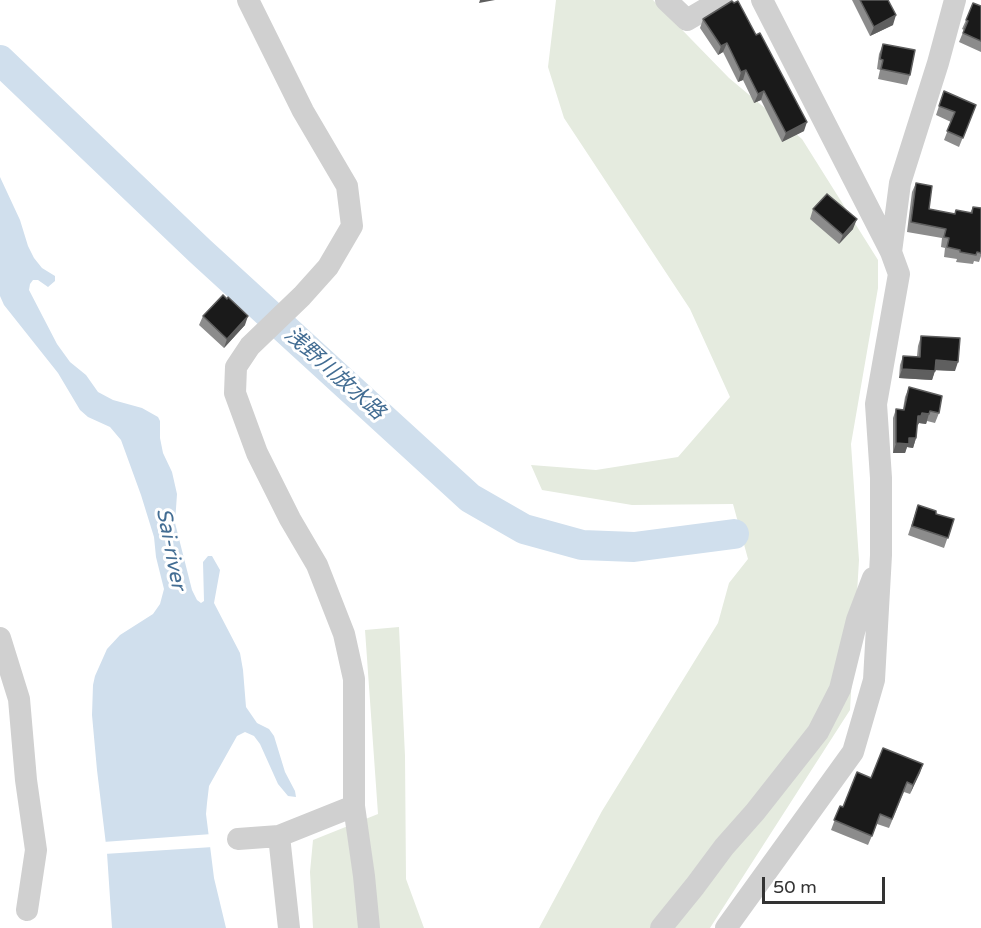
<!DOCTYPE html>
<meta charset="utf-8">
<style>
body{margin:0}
#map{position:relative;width:981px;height:928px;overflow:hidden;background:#fff;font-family:"Varela Round",sans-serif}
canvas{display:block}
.scale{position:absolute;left:762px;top:877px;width:123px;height:27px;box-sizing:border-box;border:3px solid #333;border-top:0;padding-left:8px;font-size:18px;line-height:21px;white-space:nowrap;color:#333;-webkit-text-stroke:4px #fff;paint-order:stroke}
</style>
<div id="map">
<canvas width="981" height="928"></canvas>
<div class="scale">50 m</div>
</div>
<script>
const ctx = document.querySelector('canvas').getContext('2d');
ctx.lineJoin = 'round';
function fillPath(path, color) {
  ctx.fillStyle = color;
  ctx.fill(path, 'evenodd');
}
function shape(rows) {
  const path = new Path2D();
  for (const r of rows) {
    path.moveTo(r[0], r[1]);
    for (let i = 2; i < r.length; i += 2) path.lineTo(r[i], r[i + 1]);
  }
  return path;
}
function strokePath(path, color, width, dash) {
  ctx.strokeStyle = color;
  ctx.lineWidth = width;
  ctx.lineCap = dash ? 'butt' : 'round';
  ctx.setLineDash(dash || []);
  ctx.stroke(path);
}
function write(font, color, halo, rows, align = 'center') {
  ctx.font = font + ' "Varela Round","Noto Sans JP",sans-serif';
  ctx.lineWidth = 6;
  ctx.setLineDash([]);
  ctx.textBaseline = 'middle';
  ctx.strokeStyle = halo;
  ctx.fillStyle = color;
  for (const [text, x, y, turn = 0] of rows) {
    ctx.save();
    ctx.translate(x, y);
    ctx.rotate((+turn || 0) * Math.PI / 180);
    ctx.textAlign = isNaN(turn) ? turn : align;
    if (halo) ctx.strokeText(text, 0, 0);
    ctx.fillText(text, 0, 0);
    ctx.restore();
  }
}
fillPath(shape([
 [556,0,653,0,729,78,802,139,878,260,878,288,851,444,859,560,850,710,710,928,539,928,602,811,718,623,729,583,748,559,733,504,632,505,542,490,531,465,596,470,678,457,730,397,690,309,564,118,548,67],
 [399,627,405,756,406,879,424,928,313,928,310,872,313,840,378,814,365,630]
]), '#e5ebdf');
fillPath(shape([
 [0,177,20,220,28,246,34,258,42,268,55,276,55,281,48,287,38,280,33,280,30,284,29,290,57,344,70,362,86,375,98,392,113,400,142,408,158,417,160,421,160,438,163,453,172,472,177,494,175,523,192,590,197,600,201,603,204,601,203,562,208,556,212,556,220,570,214,603,240,653,243,670,246,707,257,723,269,729,274,736,285,772,295,791,296,797,288,796,278,784,260,744,254,736,245,732,237,736,209,786,207,803,206,814,214,878,226,928,112,928,107,853,97,770,92,715,93,685,95,676,107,649,120,635,153,614,160,604,164,589,156,557,154,537,141,495,121,440,110,427,88,417,80,410,58,373,4,305,0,296]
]), '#d0dfed');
fillPath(shape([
 [212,834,213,847,104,854,103,842]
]), '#fff');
strokePath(shape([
 [0,60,200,251,470,498,524,529,582,545,634,547,734,534]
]), '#d0dfed', 30);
strokePath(shape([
 [248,0,303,111,347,186,352,226,328,267,302,296,250,346,236,367,235,393,257,453,290,519,317,565,344,634,354,679,354,806,364,876,369,928],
 [666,0,687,20,721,0],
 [891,252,900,183,938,63,955,0],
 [0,638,19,699,26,780,36,850,27,910],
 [279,836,289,928],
 [238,839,279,836,354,806],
 [661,928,695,886,724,847,755,812,818,732,840,689,857,620,873,578],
 [726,928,853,752,874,680,881,555,881,478,876,404,899,274,891,252,762,0]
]), '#d0d0d0', 22);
fillPath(shape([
 [852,0,888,0,893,25,870,36],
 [732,1,804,131,782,142,761,100,754,103,743,80,738,82,723,52,718,55,700,28,703,19],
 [981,6,981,52,959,42,964,30,962,29,966,20],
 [883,44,910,75,907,85,878,79,880,70,877,69,879,54],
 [944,91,976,105,959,147,944,140,951,122,936,115],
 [916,183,929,209,955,214,956,210,970,213,973,207,981,208,981,256,979,262,974,261,973,264,956,262,957,259,944,257,945,248,941,247,942,238,907,232,912,192],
 [813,209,853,229,839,244,810,219],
 [227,299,245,325,224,348,199,325,203,316],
 [921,336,955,371,935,370,932,380,899,378,900,365,903,356,917,356,918,346],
 [909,387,939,413,935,423,927,421,926,424,919,423,917,425,916,438,913,448,907,447,905,453,893,453,893,418,896,409,903,409,905,397],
 [918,505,936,514,954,519,944,548,908,535],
 [923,764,910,794,904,792,889,828,877,824,868,845,831,830,840,806,843,807,871,778]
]), '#8c8c8c');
fillPath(shape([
 [480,0,495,0,479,3],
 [896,15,893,25,870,36,874,27],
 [727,43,723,52,718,55,721,46],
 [746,70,743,80,738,82,741,72],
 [764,91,761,100,754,103,758,94],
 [807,122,804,131,782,142,786,133],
 [857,219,853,229,839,244,843,235],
 [248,316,245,325,224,348,227,339],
 [936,360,958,362,955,371,933,370],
 [902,369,935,371,932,380,899,378],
 [922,413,929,414,926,424,919,423,918,425,914,425,918,416],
 [909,438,916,438,913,448,907,447,905,453,893,453,896,443],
 [923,764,920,773,910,794,913,785]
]), '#5f5f5f');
const building = shape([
 [860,0,888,0,896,15,874,27,860,0],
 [732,1,734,3,738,1,756,35,760,33,807,122,786,133,764,91,758,94,746,70,741,72,727,43,721,46,703,19,732,1],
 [973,3,981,6,981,41,963,33,968,21,966,20,973,3],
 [883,44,915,50,910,75,881,69,883,60,880,59,883,44],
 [944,91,976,105,963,138,947,131,955,112,939,106,944,91],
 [916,183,932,186,929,209,955,214,956,210,972,213,973,207,981,208,981,253,977,252,976,255,960,252,960,250,947,247,949,238,944,237,946,229,911,222,916,183],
 [827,194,857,219,843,235,813,209,827,194],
 [223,295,227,299,228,297,248,316,227,339,203,316,223,295],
 [921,336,960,338,958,362,936,360,935,371,902,369,903,356,920,357,921,336],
 [909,387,942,396,939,413,930,411,929,414,922,413,921,416,918,416,916,438,909,438,909,444,896,443,896,409,904,410,909,387],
 [918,505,936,511,936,514,954,519,948,538,912,526,918,505],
 [883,748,923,764,913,785,907,782,892,819,880,814,872,836,834,820,840,806,843,807,857,772,871,778,883,748]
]);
fillPath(building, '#1a1a1a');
strokePath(building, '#5f5f5f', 1.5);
write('italic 21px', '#436d93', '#fff', [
 ["浅野川放水路",334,374,42],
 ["Sai-river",170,549,79]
]);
</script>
